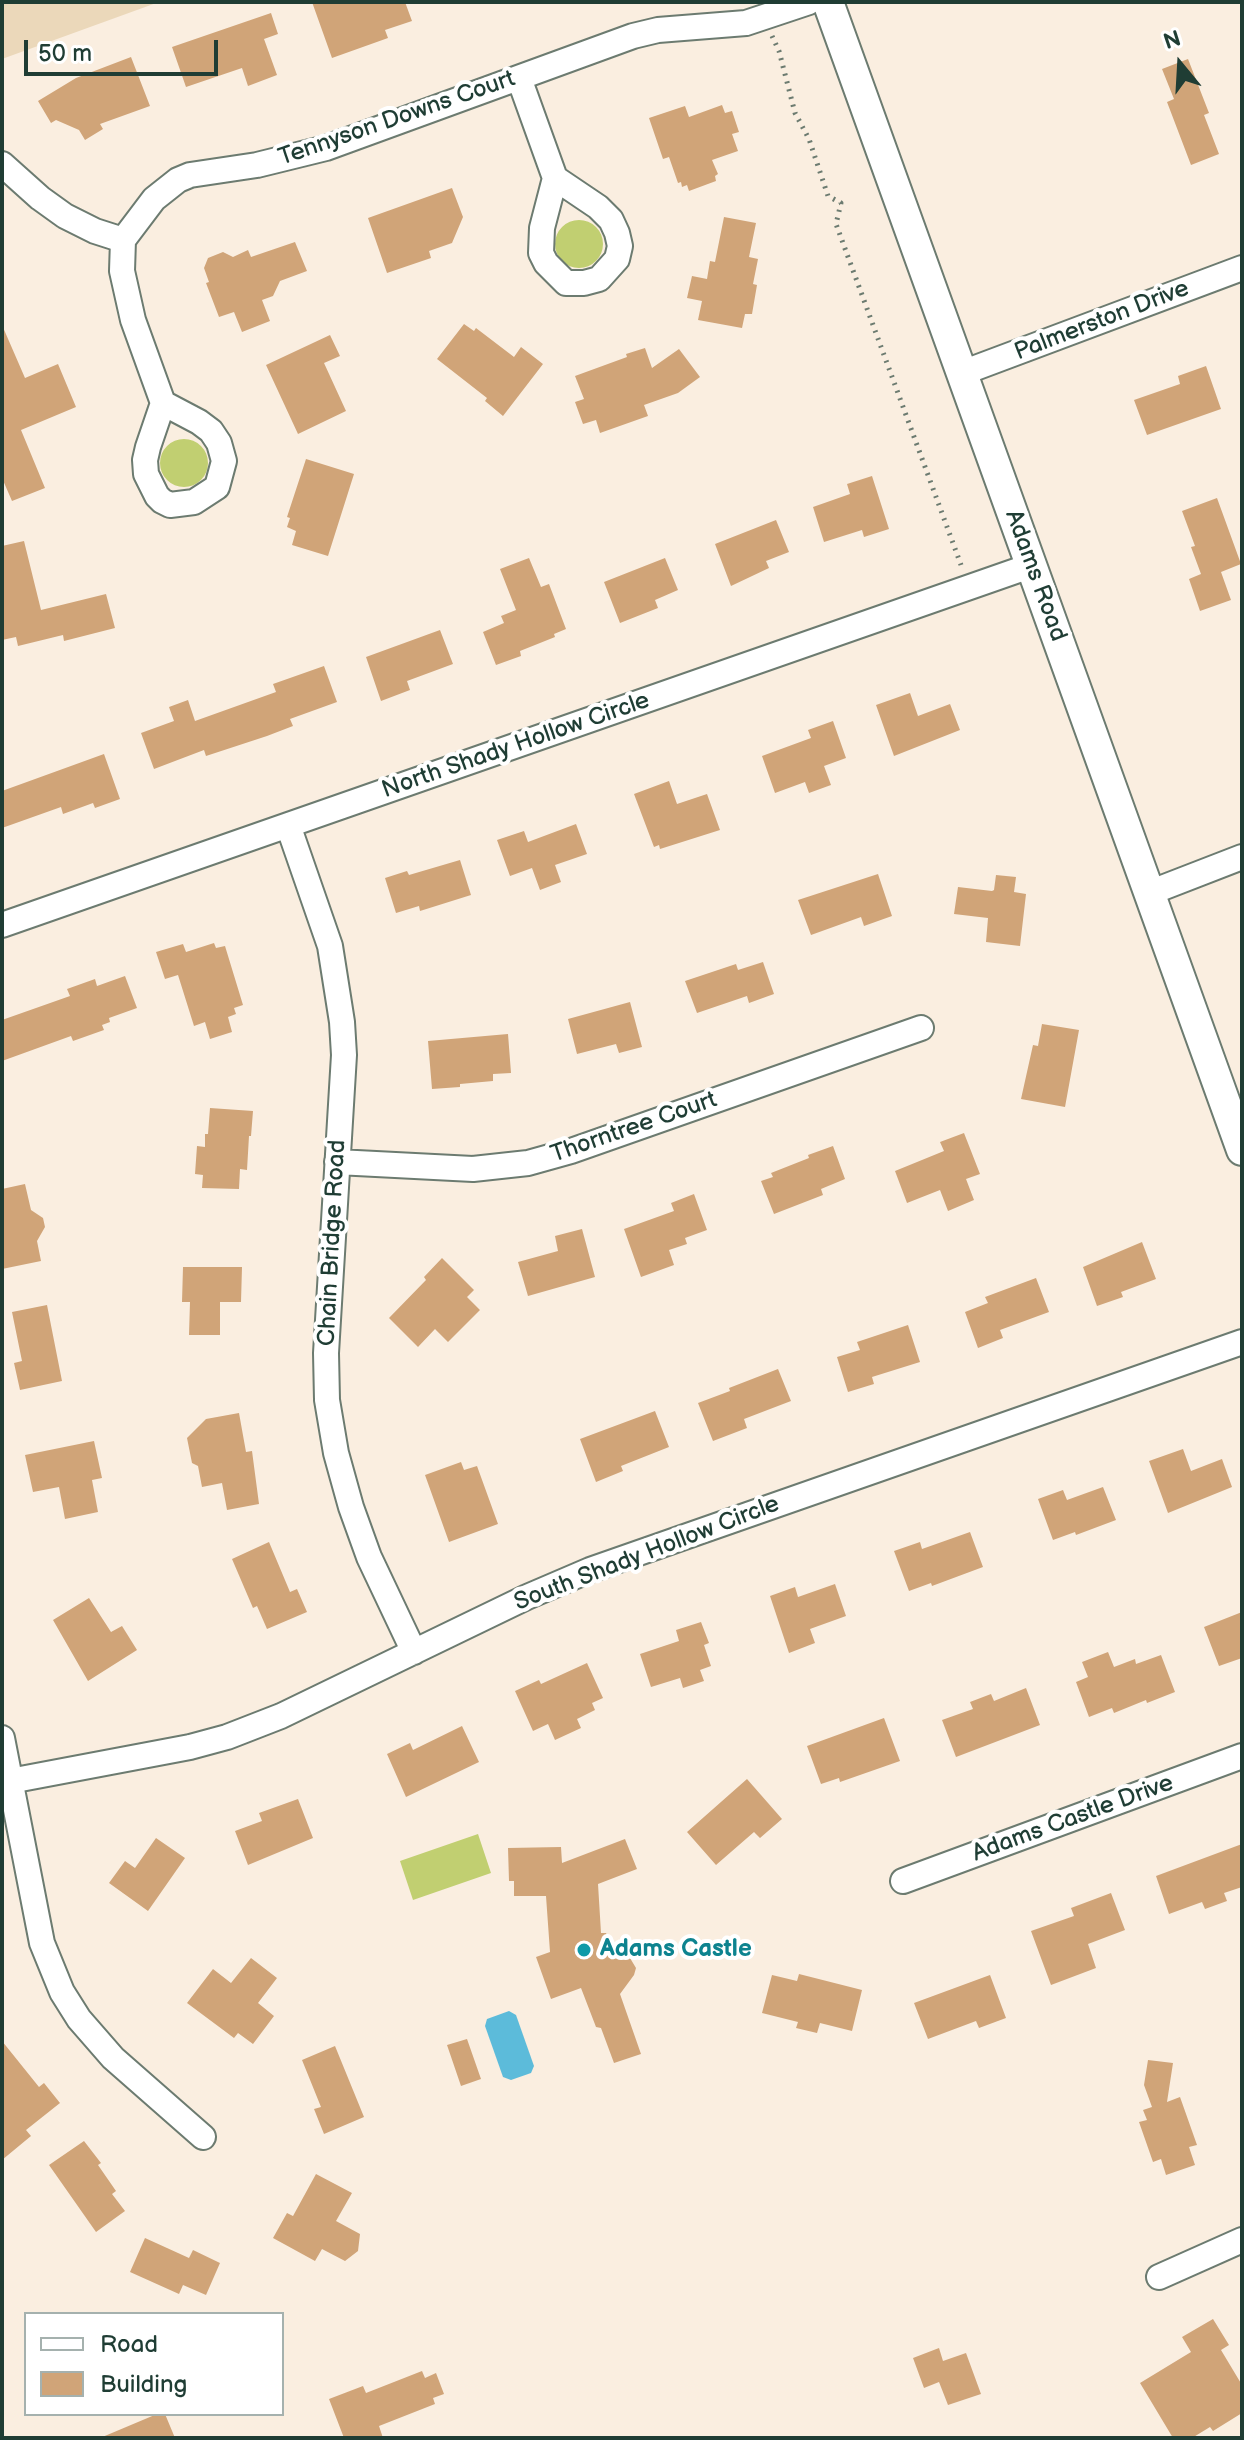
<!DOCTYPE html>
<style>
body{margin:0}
#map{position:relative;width:1244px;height:2440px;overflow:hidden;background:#faeee0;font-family:"Balsamiq Sans",sans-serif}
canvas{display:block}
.frame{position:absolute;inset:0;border:4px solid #1f3d34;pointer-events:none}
.legend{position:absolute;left:24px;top:2312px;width:260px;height:104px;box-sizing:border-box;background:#fff;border:2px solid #a5b1ae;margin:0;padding:10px 14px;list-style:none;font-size:24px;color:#1f3d34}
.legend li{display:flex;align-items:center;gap:16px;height:40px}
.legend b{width:40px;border:2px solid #a5b1ae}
.north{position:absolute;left:1140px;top:24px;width:80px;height:80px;-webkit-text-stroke:6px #fff;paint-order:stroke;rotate:342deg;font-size:22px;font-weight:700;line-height:32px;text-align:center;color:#1f3d34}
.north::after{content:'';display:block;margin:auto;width:28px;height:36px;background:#1f3d34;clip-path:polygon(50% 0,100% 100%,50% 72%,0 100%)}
.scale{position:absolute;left:24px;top:40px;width:194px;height:36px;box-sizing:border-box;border:4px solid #1f3d34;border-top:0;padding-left:10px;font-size:24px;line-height:28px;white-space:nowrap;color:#1f3d34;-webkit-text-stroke:6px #fff;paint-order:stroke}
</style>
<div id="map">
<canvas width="1244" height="2440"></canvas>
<div class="frame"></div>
<ul class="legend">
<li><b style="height:10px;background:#fff"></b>Road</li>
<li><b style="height:22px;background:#d0a478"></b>Building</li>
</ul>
<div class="north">N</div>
<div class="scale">50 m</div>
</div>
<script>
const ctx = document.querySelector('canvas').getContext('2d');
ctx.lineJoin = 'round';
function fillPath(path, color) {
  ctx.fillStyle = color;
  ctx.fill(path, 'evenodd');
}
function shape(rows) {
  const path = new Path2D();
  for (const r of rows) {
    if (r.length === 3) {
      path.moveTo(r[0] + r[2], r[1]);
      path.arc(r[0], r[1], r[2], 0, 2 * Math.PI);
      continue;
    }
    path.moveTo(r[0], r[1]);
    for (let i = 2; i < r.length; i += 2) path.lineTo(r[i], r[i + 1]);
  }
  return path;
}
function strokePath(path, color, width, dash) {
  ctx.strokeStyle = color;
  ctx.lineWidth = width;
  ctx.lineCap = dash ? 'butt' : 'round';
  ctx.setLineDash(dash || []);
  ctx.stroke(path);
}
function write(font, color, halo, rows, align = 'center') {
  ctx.font = font + ' "Balsamiq Sans",sans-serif';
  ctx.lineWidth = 8;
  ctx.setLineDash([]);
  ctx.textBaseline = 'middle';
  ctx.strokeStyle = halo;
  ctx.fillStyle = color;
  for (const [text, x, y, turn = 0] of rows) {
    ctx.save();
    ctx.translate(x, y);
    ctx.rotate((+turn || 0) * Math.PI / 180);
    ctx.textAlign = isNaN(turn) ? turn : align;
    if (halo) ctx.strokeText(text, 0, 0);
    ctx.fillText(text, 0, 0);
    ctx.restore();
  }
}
fillPath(shape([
 [2,2,159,2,2,59]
]), '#ebd8ba');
fillPath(shape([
 [579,244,24],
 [184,463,24],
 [478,1834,491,1873,413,1900,400,1861]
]), '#c1cf71');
fillPath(shape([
 [509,2011,516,2015,534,2066,531,2073,511,2080,503,2077,485,2026,487,2019]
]), '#5cbbda');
fillPath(shape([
 [312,2,405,2,412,21,385,30,388,38,332,58],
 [271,13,278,34,264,39,277,75,248,86,242,68,186,87,172,47],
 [131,57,150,106,100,124,103,129,85,140,79,130,56,120,51,123,38,101,76,78],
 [1188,59,1209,113,1204,115,1219,154,1191,165,1167,102,1174,99,1162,69],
 [722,105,725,113,732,111,739,132,732,134,738,151,712,160,718,174,715,176,716,181,689,191,687,185,682,187,681,182,678,183,669,157,663,159,649,118,685,106,689,117],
 [452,188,463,217,452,243,429,251,431,258,387,273,368,218],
 [724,217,756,223,749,257,758,259,753,284,757,285,752,314,745,314,742,328,698,320,702,301,687,298,692,276,707,279,710,261,715,262],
 [295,242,307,271,280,281,273,296,262,300,270,321,242,332,234,312,219,317,206,283,209,282,204,268,208,258,223,252,233,257,248,250,251,257],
 [464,324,474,331,476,328,514,357,521,347,543,364,503,416,485,401,487,398,437,359],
 [2,325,25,378,58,364,76,407,21,430,45,488,12,501,2,478],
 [330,335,340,356,324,363,346,411,298,434,266,365],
 [645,348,652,368,679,349,700,377,678,393,644,405,648,416,600,433,596,420,583,424,575,402,584,399,575,376,627,357,626,354],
 [1206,366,1221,409,1147,435,1134,400,1180,384,1178,376],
 [306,459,354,474,328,556,292,545,296,531,287,527,290,518,287,517],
 [872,476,889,529,864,537,862,530,824,542,813,507,850,494,847,484],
 [1217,498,1241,564,1221,572,1231,600,1200,611,1189,579,1201,574,1191,547,1195,546,1182,511],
 [776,520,789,552,766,561,769,568,731,586,715,544],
 [24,541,41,610,106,594,115,628,64,641,63,635,18,646,16,637,2,640,2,546],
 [529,558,541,587,549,584,566,629,554,634,555,637,520,651,521,656,496,665,483,632,504,623,501,616,516,610,500,569],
 [665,558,678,590,655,600,658,608,620,623,604,582],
 [440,630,453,664,407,681,410,690,381,701,366,657],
 [324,666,337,702,290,719,293,726,267,736,206,756,204,750,154,769,141,733,174,721,169,707,188,700,195,721,276,692,273,684],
 [910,693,918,716,950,704,960,730,894,756,876,705],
 [833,721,846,758,824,766,831,785,809,793,805,782,775,793,762,756,811,738,808,730],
 [104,754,120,799,95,808,93,803,63,814,61,807,2,828,2,791],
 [669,781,677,804,707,794,720,830,660,849,659,845,654,847,634,794],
 [576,824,587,854,555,865,561,882,540,890,532,868,510,876,497,840,524,831,528,842],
 [460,860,471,895,420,911,419,906,396,913,385,878,407,871,409,875],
 [878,874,892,916,864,926,861,917,811,935,798,900],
 [996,875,1016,877,1014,892,1026,894,1020,946,986,942,988,918,954,914,958,887,992,891,994,890],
 [214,943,216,948,225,946,243,1005,234,1008,236,1014,228,1017,232,1032,210,1039,205,1022,194,1026,178,975,165,979,156,952,183,944,186,952],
 [763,962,774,994,749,1003,747,996,697,1013,685,981,736,964,738,970],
 [125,976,137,1008,109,1018,110,1022,102,1025,104,1030,73,1041,71,1036,2,1061,2,1020,70,996,67,989,95,979,97,986],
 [630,1002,642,1047,619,1053,616,1044,577,1054,568,1019],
 [1042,1024,1079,1030,1065,1107,1021,1099,1033,1045,1038,1046],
 [508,1034,511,1073,493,1074,493,1081,460,1084,460,1087,432,1089,428,1041],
 [210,1108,253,1111,251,1136,249,1136,247,1170,240,1169,239,1189,202,1188,203,1175,195,1174,197,1146,205,1147,205,1134,208,1134],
 [964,1133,980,1174,966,1179,974,1200,948,1211,940,1190,907,1203,895,1171,944,1151,940,1142],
 [833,1146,845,1179,821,1189,823,1195,774,1214,761,1181,773,1177,771,1173,809,1158,808,1155],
 [25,1184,31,1210,43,1218,45,1227,37,1241,41,1261,2,1269,2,1189],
 [694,1194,707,1230,685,1238,687,1244,669,1250,674,1265,641,1277,624,1229,674,1211,671,1203],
 [582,1229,595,1277,528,1296,518,1262,558,1251,555,1236],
 [1142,1242,1156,1279,1121,1292,1123,1297,1097,1306,1083,1267],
 [442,1258,474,1290,467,1297,480,1310,448,1342,435,1329,418,1347,389,1318,426,1280,424,1277],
 [183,1267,242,1267,241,1302,220,1302,220,1335,189,1335,190,1302,182,1302],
 [1036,1278,1049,1312,1000,1330,1003,1338,978,1348,965,1312,988,1303,985,1297],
 [47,1305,62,1381,20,1390,14,1363,22,1361,12,1312],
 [908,1325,920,1362,872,1377,874,1384,848,1392,837,1357,860,1350,857,1342],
 [778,1369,791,1401,744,1419,747,1428,713,1441,698,1403,730,1391,729,1388],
 [655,1411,669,1447,621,1466,623,1471,596,1482,580,1439],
 [239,1413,246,1452,252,1451,259,1504,227,1510,222,1483,202,1487,198,1466,192,1463,187,1438,206,1419],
 [94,1441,102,1478,92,1480,98,1512,65,1519,59,1487,33,1492,25,1455],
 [1183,1449,1191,1471,1222,1459,1232,1487,1168,1513,1149,1461],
 [461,1462,464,1470,477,1466,498,1524,449,1542,425,1475],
 [1103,1487,1116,1520,1076,1535,1075,1532,1053,1540,1038,1499,1063,1490,1067,1500],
 [970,1532,983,1567,932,1586,931,1583,909,1591,894,1551,920,1542,922,1549],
 [269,1542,290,1592,297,1589,307,1612,267,1629,257,1606,253,1608,232,1559],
 [835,1584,846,1616,810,1629,815,1643,789,1653,770,1596,795,1587,798,1597],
 [89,1598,111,1632,122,1626,137,1650,88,1681,53,1620],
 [1242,1612,1242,1658,1219,1666,1204,1627],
 [701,1622,709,1643,704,1645,711,1666,700,1670,704,1681,683,1688,680,1678,651,1687,640,1654,679,1641,676,1630],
 [1108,1652,1114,1667,1135,1659,1136,1664,1161,1655,1175,1692,1147,1703,1146,1700,1114,1713,1112,1708,1089,1717,1076,1682,1088,1677,1082,1662],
 [587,1663,603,1698,592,1703,595,1710,577,1719,581,1728,555,1740,548,1724,533,1731,515,1691,539,1680,541,1684],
 [1026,1688,1040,1725,956,1757,942,1720,973,1709,970,1702,991,1694,994,1701],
 [884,1718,900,1761,840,1782,839,1778,821,1784,807,1746],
 [462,1726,479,1762,406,1797,387,1754,410,1743,413,1750],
 [747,1779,782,1819,760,1838,754,1832,716,1865,687,1832],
 [298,1799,313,1838,248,1865,235,1831,262,1821,259,1813],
 [156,1838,185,1858,148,1911,109,1883,125,1861,135,1868],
 [625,1839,637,1869,598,1884,601,1933,606,1933,615,1955,630,1958,636,1968,634,1975,620,1994,641,2054,614,2063,601,2028,596,2027,581,1988,551,1999,536,1957,550,1952,546,1896,514,1896,514,1881,509,1881,508,1848,561,1847,562,1863],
 [1242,1844,1242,1887,1224,1893,1227,1901,1205,1909,1202,1902,1169,1914,1156,1876],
 [1111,1893,1125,1930,1088,1944,1096,1968,1051,1985,1031,1931,1074,1916,1071,1908],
 [251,1958,277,1978,258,2003,274,2016,253,2044,238,2033,234,2038,187,2003,213,1969,231,1983],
 [799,1974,862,1990,852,2031,820,2023,817,2033,796,2028,798,2022,762,2013,772,1975,797,1981],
 [990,1975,1006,2018,979,2028,976,2021,928,2039,914,2003],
 [467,2039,481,2079,461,2086,447,2045],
 [2,2041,39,2087,44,2083,60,2103,26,2130,31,2136,2,2160],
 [335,2046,364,2117,324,2134,314,2109,321,2107,302,2060],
 [1148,2060,1173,2063,1167,2102,1180,2097,1197,2145,1189,2147,1195,2165,1166,2175,1161,2159,1153,2162,1139,2122,1147,2120,1143,2110,1152,2107,1144,2085],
 [84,2141,101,2163,98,2165,116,2191,112,2194,125,2211,96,2232,49,2165],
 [316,2174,352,2193,336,2221,360,2234,358,2251,345,2261,322,2249,315,2261,273,2238,287,2213,293,2216],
 [145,2238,189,2258,193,2250,220,2263,206,2295,183,2285,179,2294,130,2272],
 [1213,2319,1229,2345,1221,2350,1242,2385,1242,2413,1213,2431,1210,2427,1192,2438,1173,2438,1140,2383,1191,2352,1182,2337],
 [939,2348,943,2361,966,2353,981,2394,948,2405,939,2382,924,2388,913,2358],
 [422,2371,425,2378,436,2373,444,2394,433,2398,435,2404,379,2426,383,2438,344,2438,329,2399,363,2386,366,2393],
 [157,2414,165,2414,175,2438,100,2438]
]), '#d0a478');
const minor = shape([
 [519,78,555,178,542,228,541,253,546,263,566,283,584,283,599,279,617,259,620,246,617,233,611,220,598,207,555,178],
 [2,164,40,198,65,216,95,231,123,240],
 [962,373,1242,268],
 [163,403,199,422,211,431,219,443,224,461,217,487,194,502,170,505,162,501,157,496,146,474,145,460,148,447,163,403,133,320,122,271,123,240,154,199,178,180,190,175,257,165,326,148,633,36,658,30,746,23,809,2],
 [288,825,330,946,342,1022,344,1055,326,1353,327,1400,336,1453,351,1507,369,1557,414,1652],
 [1149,893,1242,857],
 [2,925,1030,566],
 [337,1162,473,1169,528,1163,571,1151,921,1028],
 [2,1738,42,1943,62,1992,79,2019,113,2058,203,2137],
 [10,1781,190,1747,227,1737,281,1716,527,1597,590,1570,1242,1342],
 [903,1881,1242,1756],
 [1159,2277,1242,2240]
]);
const tertiary = shape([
 [828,2,1242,1150]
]);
strokePath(minor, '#6c7b70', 28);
strokePath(tertiary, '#6c7b70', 34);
strokePath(shape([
 [772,36,779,51,795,113,809,139,828,196,841,203,836,224,961,565]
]), '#6c7b70', 5, [2, 6]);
strokePath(minor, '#fff', 24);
strokePath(tertiary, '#fff', 30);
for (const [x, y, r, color] of [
 [584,1950,8,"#0f9aa8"]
]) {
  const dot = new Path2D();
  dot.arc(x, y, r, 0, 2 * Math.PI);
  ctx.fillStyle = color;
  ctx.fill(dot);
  strokePath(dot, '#fff', 3);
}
write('24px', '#1f3d34', '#fff', [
 ["Tennyson Downs Court",397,119,-19],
 ["Palmerston Drive",1102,321,-21],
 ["Adams Road",1035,576,70],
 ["North Shady Hollow Circle",516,746,-19],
 ["Thorntree Court",634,1128,-19],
 ["Chain Bridge Road",333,1243,-87],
 ["South Shady Hollow Circle",647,1554,-21],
 ["Adams Castle Drive",1073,1819,-20]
]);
write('bold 24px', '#0d838f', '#fff', [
 ["Adams Castle",600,1950]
], 'left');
</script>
